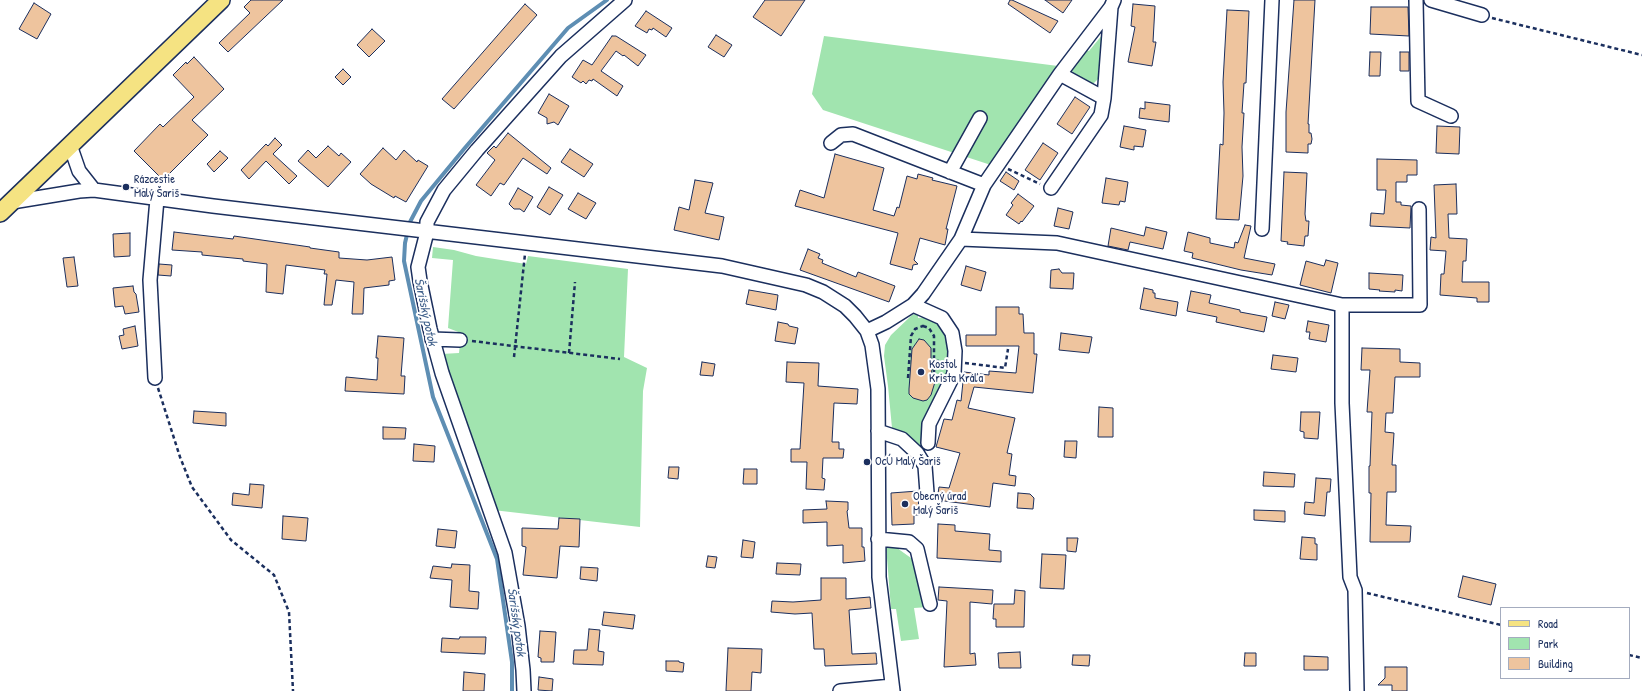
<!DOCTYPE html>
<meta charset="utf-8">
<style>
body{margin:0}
#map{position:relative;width:1642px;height:691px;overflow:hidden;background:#fff;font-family:"Patrick Hand",sans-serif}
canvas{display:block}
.legend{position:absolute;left:1500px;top:607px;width:130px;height:72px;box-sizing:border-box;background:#fff;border:1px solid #a4acbf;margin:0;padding:5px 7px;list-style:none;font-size:12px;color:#1b2f5e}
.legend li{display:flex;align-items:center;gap:8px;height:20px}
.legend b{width:20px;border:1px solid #a4acbf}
</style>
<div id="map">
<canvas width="1642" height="691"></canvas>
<ul class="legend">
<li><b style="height:5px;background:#f5e382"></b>Road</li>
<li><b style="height:11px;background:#a1e4af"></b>Park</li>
<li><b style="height:11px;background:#eec49e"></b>Building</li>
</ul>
</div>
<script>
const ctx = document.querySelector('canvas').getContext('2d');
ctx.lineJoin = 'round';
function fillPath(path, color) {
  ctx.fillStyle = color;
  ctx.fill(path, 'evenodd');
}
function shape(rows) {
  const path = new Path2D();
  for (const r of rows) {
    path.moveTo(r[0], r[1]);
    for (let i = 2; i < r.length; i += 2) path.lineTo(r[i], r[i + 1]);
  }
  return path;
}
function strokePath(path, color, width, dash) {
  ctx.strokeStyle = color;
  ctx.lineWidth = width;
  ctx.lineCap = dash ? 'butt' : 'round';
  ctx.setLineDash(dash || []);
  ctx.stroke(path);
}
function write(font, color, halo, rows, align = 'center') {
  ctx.font = font + ' "Patrick Hand",sans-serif';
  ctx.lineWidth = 4;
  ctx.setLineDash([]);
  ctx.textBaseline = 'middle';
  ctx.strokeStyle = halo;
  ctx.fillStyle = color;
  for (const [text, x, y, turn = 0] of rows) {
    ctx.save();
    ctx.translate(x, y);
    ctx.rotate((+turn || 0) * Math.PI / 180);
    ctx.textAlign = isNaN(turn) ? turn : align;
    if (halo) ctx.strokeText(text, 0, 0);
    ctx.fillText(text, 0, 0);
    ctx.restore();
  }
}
fillPath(shape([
 [1103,34,1102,75,1094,83,1089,84,1075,75,1072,71,1072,63,1082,48,1089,51],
 [824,36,1058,66,997,167,823,110,812,94],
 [433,247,454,250,476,256,526,264,528,256,628,269,624,357,647,368,643,391,640,527,493,510,441,354,459,353,461,333,448,328,453,260,432,258],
 [918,313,918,318,928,317,940,324,947,337,949,365,947,377,924,422,924,459,910,441,892,428,888,386,884,356,885,345,891,335,912,315],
 [890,543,911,558,916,565,929,607,914,608,919,639,901,641,896,609,891,609,886,545]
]), '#a1e4af');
strokePath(shape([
 [512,691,512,662,497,559,433,397,404,261,405,243,410,222,421,201,464,149,568,28,607,0]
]), '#5e8eb3', 4);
const building = shape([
 [251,0,283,0,228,52,219,43,250,13,244,7,251,0],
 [765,0,805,0,781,36,753,17,765,0],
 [1010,0,1012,0,1058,21,1050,33,1008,4,1010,0],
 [1045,0,1072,0,1063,13,1045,0],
 [1294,0,1315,0,1308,124,1309,124,1309,133,1311,133,1312,139,1311,144,1308,144,1308,153,1286,152,1286,112,1294,0],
 [34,3,51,14,37,39,19,29,34,3],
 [525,4,537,15,454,109,442,99,525,4],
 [1133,4,1155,6,1153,42,1156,42,1152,66,1128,62,1135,27,1131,26,1133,4],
 [1371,7,1408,7,1409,36,1370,34,1371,7],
 [1227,10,1249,11,1246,83,1244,83,1242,113,1244,113,1242,147,1243,176,1239,220,1216,219,1220,144,1223,145,1224,113,1223,82,1227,10],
 [646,11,672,28,666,37,653,28,652,30,649,29,647,33,635,26,646,11],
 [372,29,385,41,369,57,357,45,372,29],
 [716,35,732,45,724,57,708,47,716,35],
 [612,36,616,36,646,55,638,66,624,55,623,56,616,51,601,71,623,86,617,96,593,79,592,81,589,80,586,84,583,81,581,83,572,77,583,60,592,65,612,36],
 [1370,52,1381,52,1380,76,1369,76,1370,52],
 [1400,52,1409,52,1409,71,1400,71,1400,52],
 [194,57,224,89,192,120,208,135,163,180,134,151,160,124,163,127,194,97,173,75,186,62,187,64,194,57],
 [343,69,351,77,343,85,335,77,343,69],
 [549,94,569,106,558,125,554,122,547,124,547,118,538,113,549,94],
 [1075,97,1090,107,1072,134,1057,124,1075,97],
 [1145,102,1170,105,1169,122,1139,118,1140,108,1145,109,1145,102],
 [1124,126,1146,130,1143,147,1134,146,1134,150,1120,147,1124,126],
 [1437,126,1460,127,1459,154,1436,153,1437,126],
 [508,133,551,168,547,174,523,158,504,185,500,183,491,196,476,185,495,160,487,153,494,146,496,148,508,133],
 [275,138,282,145,273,154,297,176,289,184,266,161,249,179,241,170,266,144,268,146,275,138],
 [1043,143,1058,153,1040,180,1025,170,1043,143],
 [328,146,339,156,341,153,351,162,328,187,298,161,308,150,316,158,328,146],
 [383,148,396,160,404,150,417,162,418,160,428,166,406,202,395,196,394,198,371,184,360,174,383,148],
 [570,149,593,164,584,177,561,162,570,149],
 [220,151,228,158,214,172,207,164,220,151],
 [835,154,884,168,873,210,894,216,897,207,899,208,907,176,917,179,918,174,933,178,932,180,957,186,946,229,948,229,945,245,920,238,914,260,918,264,913,265,912,270,890,264,898,233,795,206,800,190,824,198,835,154],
 [1377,159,1417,160,1417,175,1407,175,1407,182,1396,182,1396,202,1401,202,1401,205,1411,206,1410,228,1370,226,1371,213,1384,214,1386,190,1377,190,1377,159],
 [1006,172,1019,181,1014,190,1000,181,1006,172],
 [1284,172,1307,173,1305,214,1306,221,1309,221,1308,236,1305,236,1304,246,1287,244,1288,242,1281,241,1284,172],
 [1106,178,1128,182,1125,202,1120,201,1119,205,1102,203,1106,178],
 [695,180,713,183,705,213,724,217,719,240,674,230,679,207,689,210,695,180],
 [1456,184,1457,214,1448,214,1449,238,1467,239,1466,261,1463,261,1462,282,1489,282,1489,302,1477,302,1477,298,1440,295,1441,274,1444,274,1446,251,1430,250,1431,237,1436,238,1434,185,1456,184],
 [549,187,563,195,550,215,537,207,549,187],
 [518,188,533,197,524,212,520,209,514,209,509,204,518,188],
 [578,193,596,203,586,219,568,209,578,193],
 [1018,194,1034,206,1022,222,1021,221,1019,224,1006,215,1013,205,1011,203,1018,194],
 [1058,208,1073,212,1069,229,1054,226,1058,208],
 [1245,225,1251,226,1244,258,1275,264,1272,275,1241,270,1192,258,1193,253,1184,251,1188,232,1210,238,1210,243,1234,248,1235,242,1238,243,1245,225],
 [1146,227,1167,232,1163,249,1130,242,1128,250,1108,246,1111,228,1144,236,1146,227],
 [174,232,233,239,234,236,310,247,310,248,339,252,339,258,367,260,392,257,395,280,389,281,389,285,364,288,363,314,352,314,354,282,336,280,332,305,324,305,327,274,324,274,325,270,286,265,283,294,266,292,267,264,243,261,243,259,202,255,202,252,172,250,174,232],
 [130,233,130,256,114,257,113,234,130,233],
 [808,249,820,254,818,258,823,260,822,263,856,277,858,272,895,286,889,302,800,270,808,249],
 [74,257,78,286,67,287,63,258,74,257],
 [1326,260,1338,263,1331,293,1300,285,1306,261,1324,266,1326,260],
 [159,264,172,265,171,276,158,275,159,264],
 [966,266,986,272,981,291,961,285,966,266],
 [1059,269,1062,273,1074,273,1073,289,1050,288,1051,270,1059,269],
 [1369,273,1403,275,1402,291,1395,290,1395,292,1379,291,1380,290,1369,289,1369,273],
 [133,286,134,292,136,294,139,312,125,314,123,306,115,307,113,288,133,286],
 [1144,288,1153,290,1153,293,1155,293,1155,298,1178,302,1176,316,1140,309,1144,288],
 [749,290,778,295,776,310,746,304,749,290],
 [1191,291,1211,295,1209,303,1240,310,1240,312,1267,317,1264,332,1216,322,1217,317,1187,311,1191,291],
 [1275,302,1289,305,1285,319,1272,316,1275,302],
 [996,307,1019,307,1019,314,1023,314,1024,333,1034,333,1034,354,1037,354,1033,393,974,387,968,408,1015,418,1007,453,1012,454,1009,475,1016,476,1015,486,993,483,990,507,937,500,939,487,949,488,960,453,936,447,944,419,952,420,957,400,961,401,964,372,989,375,989,371,1016,373,1019,346,966,346,966,335,996,335,996,307],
 [1308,321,1329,325,1326,342,1309,339,1310,332,1306,332,1308,321],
 [778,322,788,324,789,326,798,328,795,344,775,341,778,322],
 [135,326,138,346,122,349,119,336,124,335,123,329,135,326],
 [1061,333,1092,337,1089,353,1059,350,1061,333],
 [378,336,404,338,401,376,405,376,404,394,345,391,346,377,377,380,378,358,376,358,378,336],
 [919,339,924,340,931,348,931,359,932,359,932,364,933,364,930,381,935,382,931,395,927,400,923,401,913,398,909,394,909,389,912,349,919,339],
 [1362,348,1400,349,1400,362,1420,363,1420,377,1395,377,1393,413,1386,413,1385,432,1394,433,1392,465,1396,465,1396,492,1387,492,1386,525,1411,526,1410,542,1370,542,1371,493,1369,493,1369,466,1370,466,1372,412,1367,412,1370,370,1361,370,1362,348],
 [1273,355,1298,358,1296,372,1271,369,1273,355],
 [702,362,715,364,713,376,700,375,702,362],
 [787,362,819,363,818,386,858,389,857,404,834,403,832,442,839,442,839,449,844,449,843,458,823,458,822,478,825,479,824,490,806,489,807,462,791,462,791,449,800,449,804,383,786,382,787,362],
 [1099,407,1113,408,1113,437,1098,437,1099,407],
 [194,411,226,413,226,426,193,423,194,411],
 [1301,412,1320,412,1318,439,1304,438,1304,432,1300,431,1301,412],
 [383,427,406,428,405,439,383,439,383,427],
 [1065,441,1077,441,1076,458,1064,457,1065,441],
 [414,444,435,446,434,462,413,461,414,444],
 [669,467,679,467,678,479,668,478,669,467],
 [744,469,757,469,757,484,743,484,744,469],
 [1264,472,1295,474,1294,487,1263,486,1264,472],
 [1316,478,1331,479,1330,492,1327,492,1325,516,1304,514,1305,502,1314,503,1316,478],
 [250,484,264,485,262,508,232,505,233,493,249,495,250,484],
 [918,491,919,515,914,515,914,524,892,525,891,493,918,491],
 [1018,493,1030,494,1034,498,1033,509,1017,508,1018,493],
 [826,501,848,502,848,510,847,511,849,528,862,528,862,547,864,547,865,561,843,563,843,545,827,546,827,522,803,523,803,510,827,509,826,501],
 [1254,510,1285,511,1285,522,1254,520,1254,510],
 [283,516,308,518,306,541,282,539,283,516],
 [559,518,580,519,579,547,560,546,557,578,523,575,526,547,522,546,522,528,558,529,559,518],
 [938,524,955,525,955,531,990,534,989,550,1001,551,1001,562,937,558,938,524],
 [438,529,457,531,455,548,436,546,438,529],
 [1302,537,1315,538,1315,544,1317,544,1317,560,1300,559,1302,537],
 [1067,538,1078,538,1076,552,1067,551,1067,538],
 [743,540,755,542,753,558,741,557,743,540],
 [1042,554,1066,555,1064,589,1040,588,1042,554],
 [708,556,717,557,715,568,706,567,708,556],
 [777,563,801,564,800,575,776,574,777,563],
 [452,564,470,565,469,591,479,592,478,609,450,607,452,580,430,578,433,566,451,568,452,564],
 [581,567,598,568,597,581,580,579,581,567],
 [1463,576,1496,584,1491,605,1458,597,1463,576],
 [821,578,846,578,846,599,870,597,871,608,849,610,852,654,876,653,877,664,825,666,824,649,814,649,812,613,795,614,771,612,772,601,793,602,821,600,821,578],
 [939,587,993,590,992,604,970,602,970,654,975,653,976,665,944,667,947,601,938,600,939,587],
 [1015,590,1025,591,1024,627,996,627,996,619,993,619,994,604,1014,604,1015,590],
 [604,612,635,615,633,629,602,625,604,612],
 [589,629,600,630,598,651,604,652,603,665,573,664,574,650,587,650,589,629],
 [540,631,556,632,554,662,541,662,541,658,538,657,540,631],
 [460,637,486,637,485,654,441,652,442,638,459,639,460,637],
 [728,648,762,649,761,673,752,672,751,691,726,691,728,648],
 [1020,652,1021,668,999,668,998,653,1020,652],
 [1245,653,1256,653,1256,666,1244,666,1245,653],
 [1073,655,1090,655,1089,666,1072,665,1073,655],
 [1304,656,1328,657,1328,670,1304,670,1304,656],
 [666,661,679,661,679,662,684,663,683,672,666,671,666,661],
 [1385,667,1407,667,1407,691,1392,691,1392,685,1378,685,1385,678,1385,667],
 [464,672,485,674,484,691,463,691,464,672],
 [539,677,553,679,552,691,538,690,539,677]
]);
fillPath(building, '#eec49e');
strokePath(building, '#1b2f5e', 1);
const minor = shape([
 [1416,0,1418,101,1451,116],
 [1431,0,1482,15],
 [1060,74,1104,98],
 [831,143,841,135,853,134,984,185],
 [70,145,79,171,94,190],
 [950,172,980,118],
 [1051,188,1101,115,1104,98,1111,7],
 [12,202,79,191,94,190,213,206,722,266,806,285,823,292,845,306,855,316,867,331,872,345,878,389,879,577,893,691],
 [1262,229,1272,0],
 [961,239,1057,243,1342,305,1420,305,1419,209],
 [913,305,942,318,952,333,955,351,954,374,929,424,928,443],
 [1342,305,1342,403,1350,577,1355,590,1357,691],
 [867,331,886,322,913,305,923,294,961,239,984,185,1060,74,1111,7,1114,0],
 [432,339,460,340],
 [155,378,150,280,157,199],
 [878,431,902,439,917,453,925,466,927,493],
 [878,539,909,542,917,549,930,604],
 [524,691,523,670,518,626,505,553,442,373,430,329,420,281,418,267,427,232,427,222,444,190,477,150,561,56,625,0],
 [840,691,892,686]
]);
const major = shape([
 [0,213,221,0]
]);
strokePath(minor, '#1b2f5e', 16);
strokePath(major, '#1b2f5e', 20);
strokePath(shape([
 [1492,18,1642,55],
 [1008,169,1040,184],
 [923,326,929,328,934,336,934,377],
 [472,341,620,359],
 [569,353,575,282],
 [514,357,525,254],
 [935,361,942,361],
 [965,363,1005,368,1008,349],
 [908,378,911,336,915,329,923,326,923,323],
 [158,388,180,457,192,487,231,540,274,575,289,612,293,691],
 [1367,593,1501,625],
 [1629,655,1642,658]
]), '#1b2f5e', 2.5, [4, 3]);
strokePath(minor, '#fff', 13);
strokePath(major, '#f5e382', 17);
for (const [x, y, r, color] of [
 [126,187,4,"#1b2f5e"],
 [921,372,4,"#1b2f5e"],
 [867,462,4,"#1b2f5e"],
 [905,504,4,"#1b2f5e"]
]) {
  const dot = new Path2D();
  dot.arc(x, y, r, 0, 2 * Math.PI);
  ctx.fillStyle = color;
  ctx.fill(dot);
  strokePath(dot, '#fff', 1.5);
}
write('12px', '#1b2f5e', '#fff', [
 ["Rázcestie",134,180],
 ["Malý Šariš",134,194],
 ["Kostol",929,365],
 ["Krista Kráľa",929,379],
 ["OcÚ Malý Šariš",875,462],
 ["Obecný úrad",913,497],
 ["Malý Šariš",913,511]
], 'left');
write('italic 13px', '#3d5e89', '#fff', [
 ["Šarišský potok",425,312,78],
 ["Šarišský potok",516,622,82]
]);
</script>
